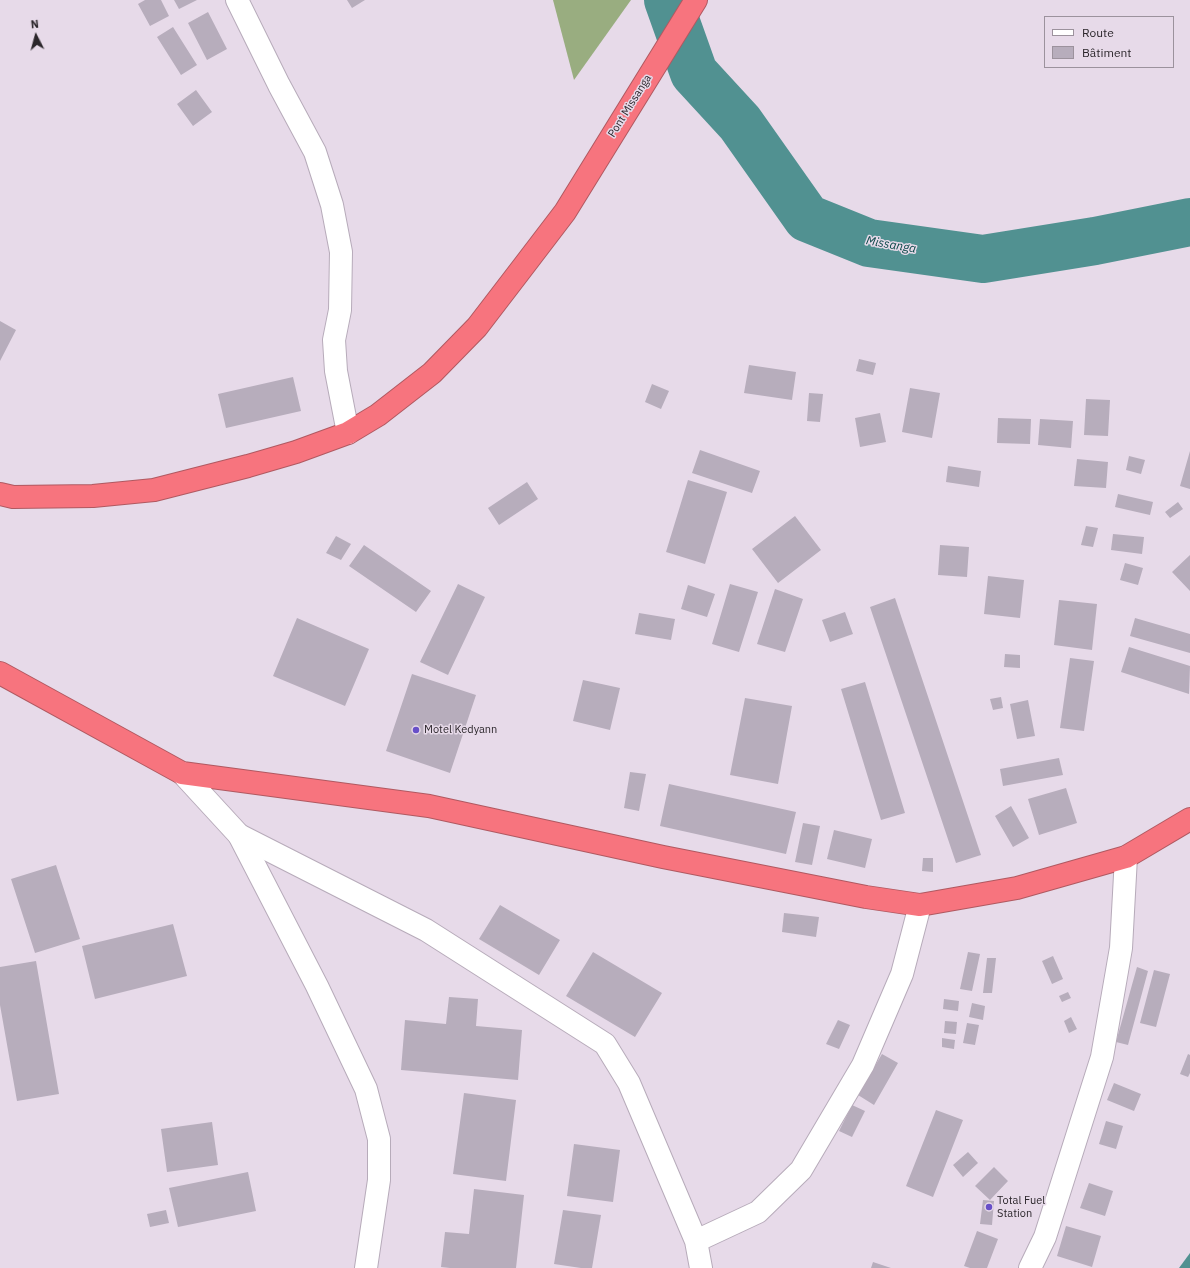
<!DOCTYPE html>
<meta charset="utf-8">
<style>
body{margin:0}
#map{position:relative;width:1190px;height:1268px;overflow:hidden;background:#e7dae9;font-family:"IBM Plex Sans",sans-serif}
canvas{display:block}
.legend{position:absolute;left:1044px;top:16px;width:130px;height:52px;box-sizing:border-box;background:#e7dae9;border:1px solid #9c929d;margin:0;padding:5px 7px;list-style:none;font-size:12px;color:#2b262b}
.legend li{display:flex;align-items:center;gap:8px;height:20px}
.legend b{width:20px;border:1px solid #9c929d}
.north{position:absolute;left:16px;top:16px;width:40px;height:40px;-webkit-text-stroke:3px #e7dae9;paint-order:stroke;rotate:354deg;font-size:11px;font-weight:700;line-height:16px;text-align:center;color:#2b262b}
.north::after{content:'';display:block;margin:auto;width:14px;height:18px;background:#2b262b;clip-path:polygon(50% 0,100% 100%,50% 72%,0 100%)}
</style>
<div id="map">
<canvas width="1190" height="1268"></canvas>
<ul class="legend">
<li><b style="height:5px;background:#fff"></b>Route</li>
<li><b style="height:11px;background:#b7adbc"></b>Bâtiment</li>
</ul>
<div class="north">N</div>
</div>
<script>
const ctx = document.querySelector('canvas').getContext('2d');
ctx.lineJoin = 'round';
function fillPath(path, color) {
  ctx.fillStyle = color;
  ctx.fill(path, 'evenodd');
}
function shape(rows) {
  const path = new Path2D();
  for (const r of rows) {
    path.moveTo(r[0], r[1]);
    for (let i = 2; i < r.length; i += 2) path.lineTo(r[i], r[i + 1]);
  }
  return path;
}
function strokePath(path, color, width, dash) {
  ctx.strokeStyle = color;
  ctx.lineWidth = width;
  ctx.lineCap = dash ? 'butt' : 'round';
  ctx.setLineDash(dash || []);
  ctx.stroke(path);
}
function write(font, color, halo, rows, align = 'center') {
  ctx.font = font + ' "IBM Plex Sans",sans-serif';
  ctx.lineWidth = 3;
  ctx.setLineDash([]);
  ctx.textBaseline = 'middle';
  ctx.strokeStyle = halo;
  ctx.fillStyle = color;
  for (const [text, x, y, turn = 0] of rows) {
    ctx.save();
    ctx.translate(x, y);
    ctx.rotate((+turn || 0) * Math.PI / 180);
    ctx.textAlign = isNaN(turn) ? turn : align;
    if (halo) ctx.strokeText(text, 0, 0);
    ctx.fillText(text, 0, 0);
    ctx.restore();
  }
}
fillPath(shape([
 [553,0,631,0,574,80]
]), '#99ad80');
fillPath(shape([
 [1190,1253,1190,1268,1179,1268]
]), '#519191');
strokePath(shape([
 [668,0,694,73,740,123,807,218,869,243,983,259,1095,241,1190,222]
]), '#519191', 48);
fillPath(shape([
 [145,0,161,0,169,16,150,26,138,4],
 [174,0,197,0,179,9],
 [347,0,365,0,352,8],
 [208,12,227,49,207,60,188,23],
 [173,27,197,65,181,75,157,37],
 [196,90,212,112,193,126,177,104],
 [0,321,16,330,0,361],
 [859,359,876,363,873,375,856,371],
 [749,365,796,372,792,400,744,393],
 [293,377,301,411,226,428,218,394],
 [652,384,669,391,661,409,645,402],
 [910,388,940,393,932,438,902,432],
 [809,393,823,394,820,422,807,421],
 [1086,399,1110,400,1108,436,1084,435],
 [880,413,886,442,860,447,855,418],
 [998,418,1031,419,1030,444,997,443],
 [1040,419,1073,421,1071,448,1038,445],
 [700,450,760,471,752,493,692,473],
 [1190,451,1190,489,1180,486],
 [1129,456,1145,460,1141,474,1126,470],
 [1077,459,1108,462,1106,488,1074,486],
 [948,466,981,471,979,487,946,482],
 [688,480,727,492,705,564,666,552],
 [527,482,538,499,499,525,488,508],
 [1118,494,1153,502,1150,515,1115,507],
 [1178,502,1183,509,1170,518,1165,512],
 [795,516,821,550,778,583,752,549],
 [1086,526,1098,528,1093,547,1081,545],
 [1113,534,1144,537,1142,554,1111,550],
 [336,536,351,544,341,560,326,553],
 [364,545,431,591,416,612,349,566],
 [940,545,969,547,967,577,938,575],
 [1190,555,1190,591,1172,572],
 [1125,563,1143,568,1138,585,1120,580],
 [988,576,1024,580,1020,618,984,614],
 [458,584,485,597,448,675,420,662],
 [730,584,758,592,739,652,712,644],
 [688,585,715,594,707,617,681,609],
 [775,589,803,599,785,652,757,644],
 [895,598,981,855,956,863,870,607],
 [1059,600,1097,604,1092,650,1054,645],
 [845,612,853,634,830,642,822,620],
 [639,613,675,619,671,640,635,634],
 [297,618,369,649,345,706,273,676],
 [1135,618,1190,634,1190,653,1130,636],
 [1129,647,1190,666,1189,694,1121,672],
 [1005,654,1020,655,1020,668,1004,667],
 [1070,658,1094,661,1084,731,1060,728],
 [412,674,476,695,450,773,386,751],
 [583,680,620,688,610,730,573,721],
 [865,682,905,813,881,820,841,689],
 [1001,697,1003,708,993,710,990,699],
 [745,698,792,706,778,784,730,775],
 [1028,700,1035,736,1017,739,1010,704],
 [1059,758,1063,775,1003,786,1000,769],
 [630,772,646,774,639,811,624,808],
 [669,784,796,812,786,854,660,826],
 [1066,788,1077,823,1039,835,1028,799],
 [1011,806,1029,838,1013,847,995,816],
 [803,823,820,826,812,865,795,862],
 [834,830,872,839,865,868,827,859],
 [923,858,933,858,933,872,922,871],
 [56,865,80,939,35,953,11,879],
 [500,905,560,940,539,975,479,939],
 [784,913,819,917,816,937,782,932],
 [173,924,187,976,95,999,82,946],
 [593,952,662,993,635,1037,566,996],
 [968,952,980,954,972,991,960,989],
 [1053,956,1063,979,1052,984,1042,961],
 [987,958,996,958,992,993,983,993],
 [36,961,59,1094,17,1101,0,1005,0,967],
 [1137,967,1148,971,1128,1045,1116,1042],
 [1154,970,1170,974,1156,1027,1140,1023],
 [1068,992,1071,998,1062,1002,1059,996],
 [449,997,478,999,476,1026,522,1030,518,1080,401,1070,405,1020,446,1024],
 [944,999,959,1001,958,1011,943,1009],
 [972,1003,985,1006,983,1020,969,1017],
 [1071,1017,1077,1029,1069,1033,1064,1021],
 [838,1020,850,1025,839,1049,826,1044],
 [945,1021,957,1022,956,1034,944,1033],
 [967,1023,979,1025,975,1045,963,1043],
 [942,1038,955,1040,954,1049,942,1047],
 [882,1054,898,1063,874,1105,858,1095],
 [1188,1054,1190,1055,1190,1073,1188,1077,1180,1074],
 [1114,1083,1141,1094,1134,1111,1107,1100],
 [464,1093,516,1100,506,1181,453,1174],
 [852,1105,865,1111,852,1137,839,1131],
 [936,1110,963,1120,933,1197,906,1186],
 [1106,1121,1123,1126,1116,1149,1099,1144],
 [212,1122,218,1165,167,1172,161,1129],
 [574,1144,620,1150,613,1202,567,1196],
 [968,1152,978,1163,963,1177,953,1165],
 [994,1167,1008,1181,990,1200,975,1186],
 [248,1172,256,1211,178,1227,169,1188],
 [1089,1183,1113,1191,1105,1216,1080,1208],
 [474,1189,524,1195,516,1268,450,1268,441,1267,445,1232,469,1234],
 [983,1200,994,1201,992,1225,980,1224],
 [166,1210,169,1223,150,1227,147,1214],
 [563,1210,601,1215,592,1268,581,1268,554,1264],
 [1066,1226,1101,1236,1092,1267,1057,1256],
 [977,1231,998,1239,987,1268,970,1268,964,1266],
 [873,1262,891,1268,871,1268]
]), '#b7adbc');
const street = shape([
 [237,0,279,85,315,152,332,205,341,252,340,310,334,340,336,371,348,433],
 [239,835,426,930,605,1044,629,1083,696,1241,701,1268],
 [696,1241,758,1212,801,1170,863,1065,902,974,920,905],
 [1030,1268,1045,1237,1102,1057,1121,948,1126,857]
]);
const secondary = shape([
 [182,773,239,835,317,986,366,1089,379,1139,379,1180,366,1268]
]);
const highway = shape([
 [0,494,13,497,93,496,154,490,248,466,296,452,348,433,378,415,432,373,477,327,523,267,565,212,696,0],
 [0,673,182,773,429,806,663,857,866,897,920,905,1017,888,1126,857,1190,819]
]);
strokePath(street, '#b7abba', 24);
strokePath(secondary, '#b7abba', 24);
strokePath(highway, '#b05961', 24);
strokePath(street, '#fff', 22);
strokePath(secondary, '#fff', 22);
strokePath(highway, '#f7747e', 22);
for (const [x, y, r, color] of [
 [416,730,4,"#674fc8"],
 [989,1207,4,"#674fc8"]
]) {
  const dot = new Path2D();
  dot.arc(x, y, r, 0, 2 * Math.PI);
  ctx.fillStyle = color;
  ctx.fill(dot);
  strokePath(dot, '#e7dae9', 1.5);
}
write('11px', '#2b262b', '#e7dae9', [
 ["Pont Missanga",630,106,-58]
]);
write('11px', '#2b262b', '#e7dae9', [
 ["Motel Kedyann",424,730],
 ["Total Fuel",997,1201],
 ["Station",997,1214]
], 'left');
write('italic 12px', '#084646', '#e7dae9', [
 ["Missanga",891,245,10]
]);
</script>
